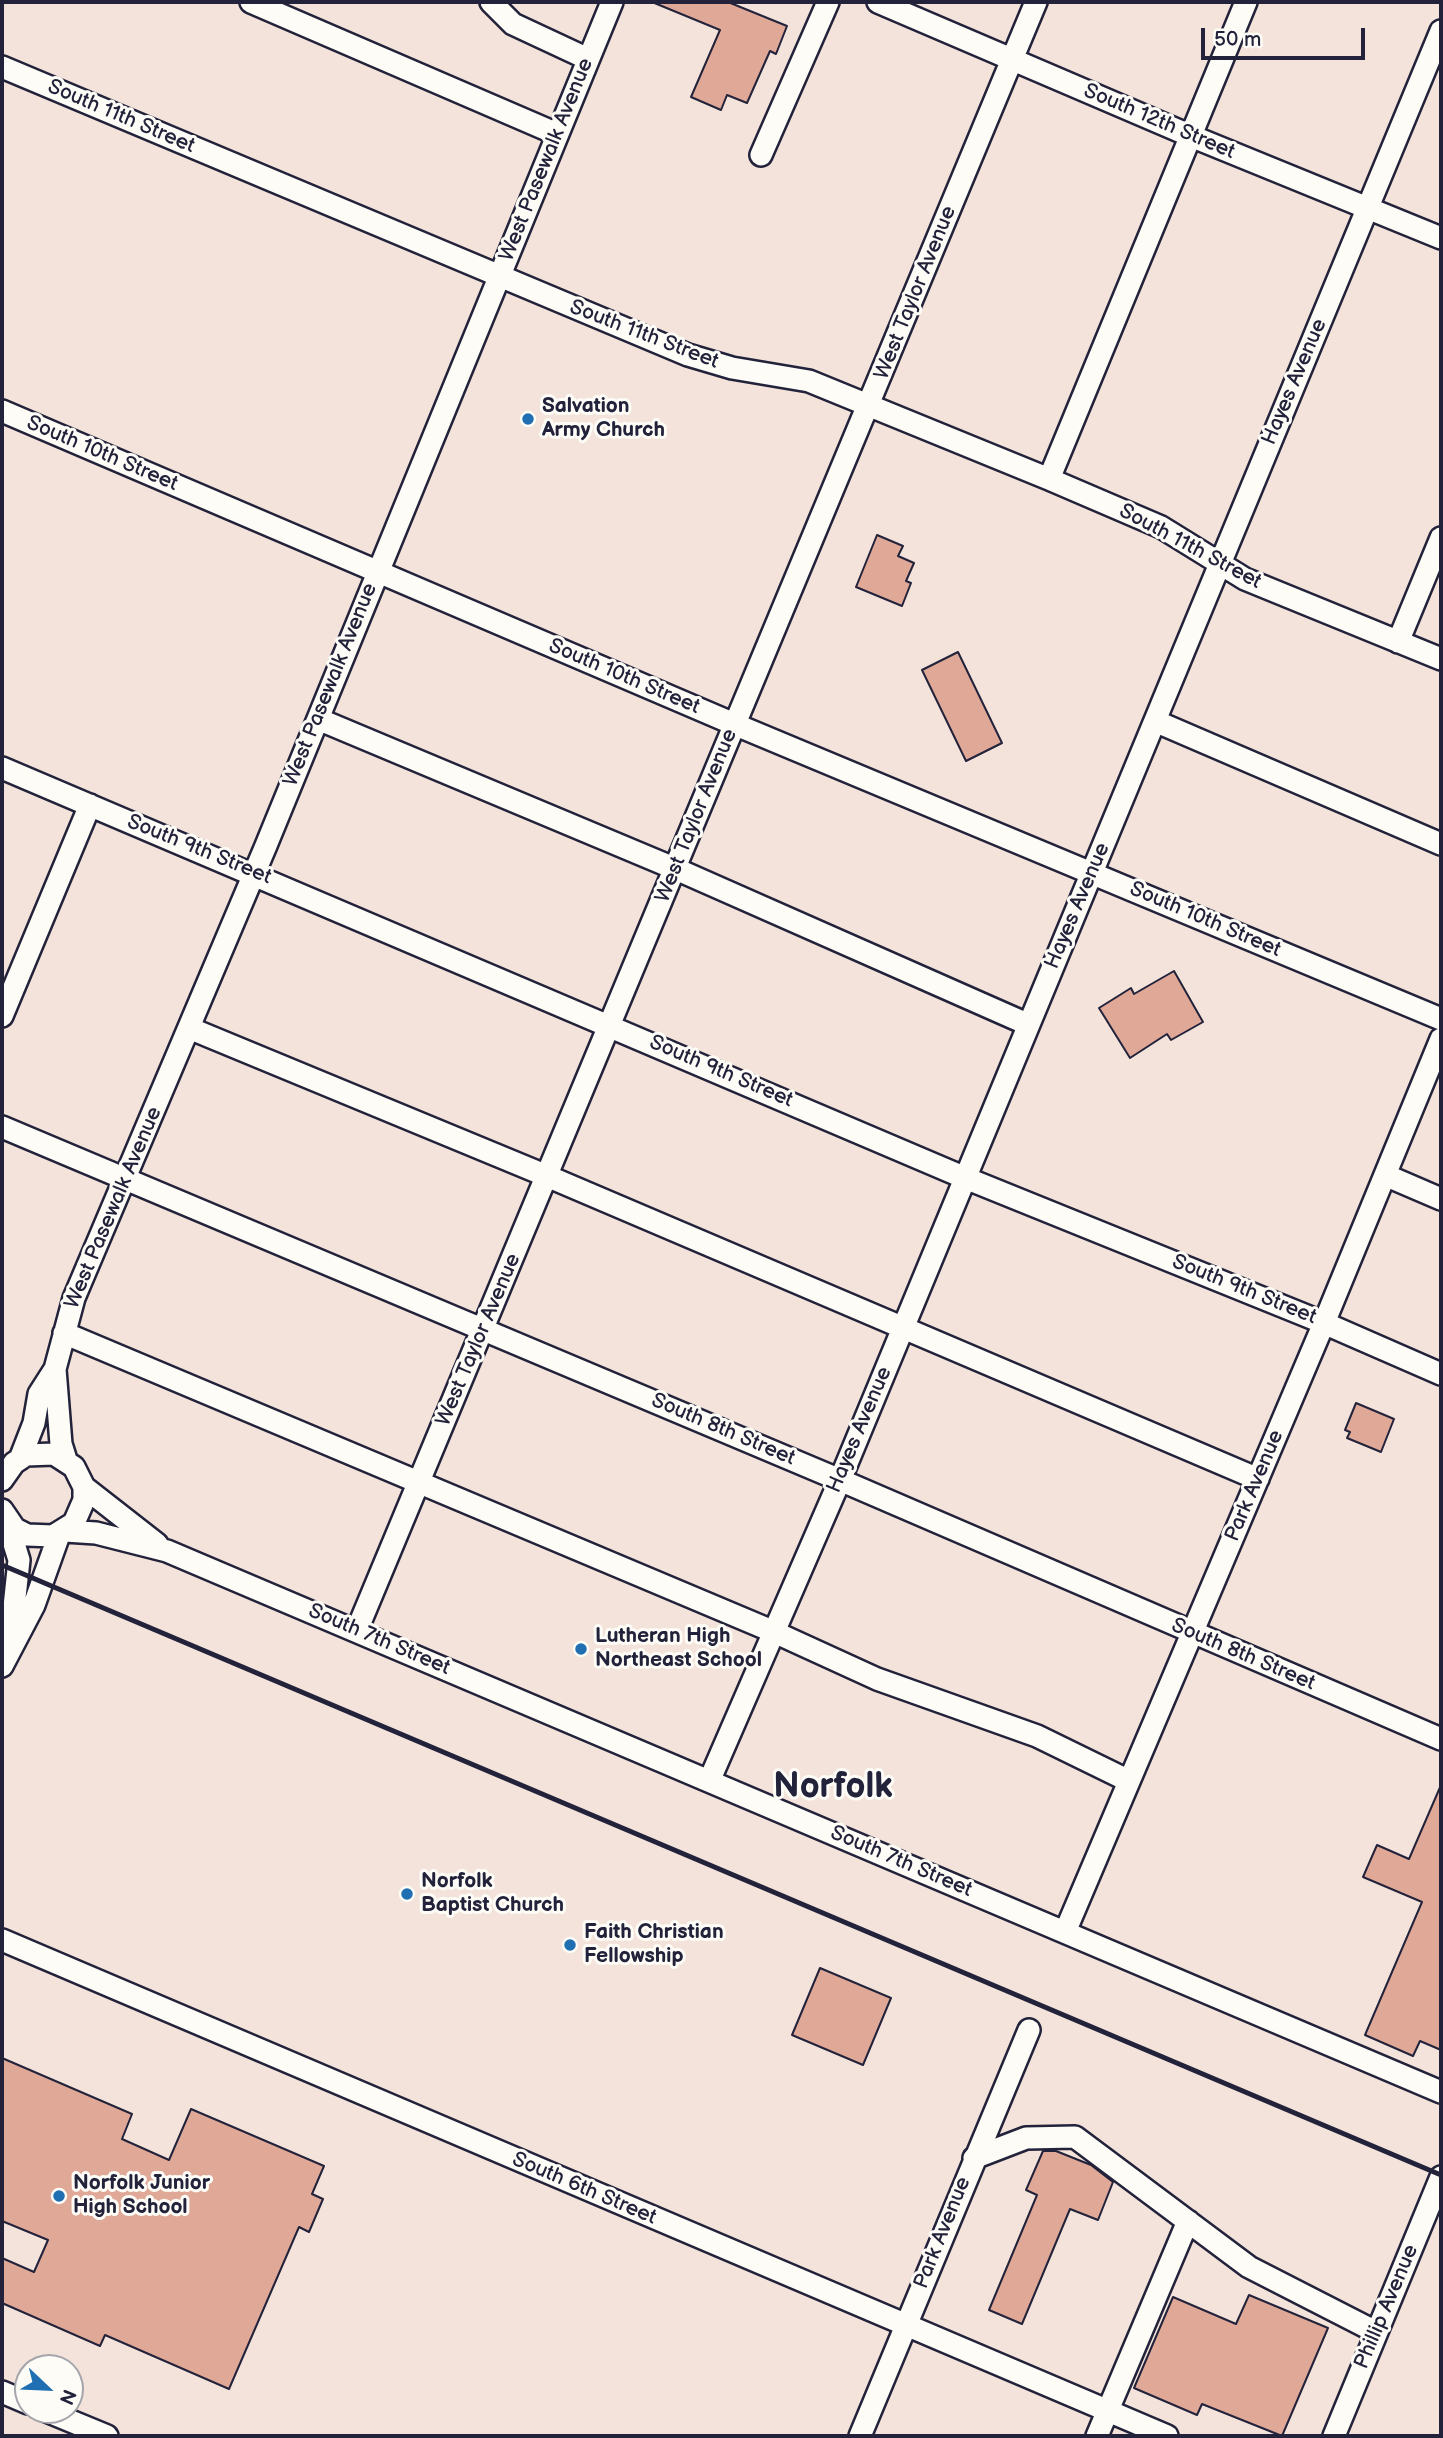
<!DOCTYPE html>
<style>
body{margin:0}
#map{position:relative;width:1443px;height:2438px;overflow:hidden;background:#f4e3da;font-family:"Balsamiq Sans",sans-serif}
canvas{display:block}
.frame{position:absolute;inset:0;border:4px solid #22223b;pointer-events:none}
.north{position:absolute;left:14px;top:2354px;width:70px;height:70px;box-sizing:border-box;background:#fdfcf7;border:2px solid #a5a5ac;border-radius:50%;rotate:113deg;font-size:19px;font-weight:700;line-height:28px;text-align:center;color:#22223b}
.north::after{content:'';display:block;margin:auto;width:24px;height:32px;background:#1f6fb2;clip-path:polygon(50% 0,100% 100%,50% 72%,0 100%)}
.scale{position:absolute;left:1201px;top:28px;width:164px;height:32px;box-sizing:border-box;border:4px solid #22223b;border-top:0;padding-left:9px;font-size:21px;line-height:24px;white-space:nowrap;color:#22223b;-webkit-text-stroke:5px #fdfcf7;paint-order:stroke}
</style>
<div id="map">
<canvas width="1443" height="2438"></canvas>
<div class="frame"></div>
<div class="north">N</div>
<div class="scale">50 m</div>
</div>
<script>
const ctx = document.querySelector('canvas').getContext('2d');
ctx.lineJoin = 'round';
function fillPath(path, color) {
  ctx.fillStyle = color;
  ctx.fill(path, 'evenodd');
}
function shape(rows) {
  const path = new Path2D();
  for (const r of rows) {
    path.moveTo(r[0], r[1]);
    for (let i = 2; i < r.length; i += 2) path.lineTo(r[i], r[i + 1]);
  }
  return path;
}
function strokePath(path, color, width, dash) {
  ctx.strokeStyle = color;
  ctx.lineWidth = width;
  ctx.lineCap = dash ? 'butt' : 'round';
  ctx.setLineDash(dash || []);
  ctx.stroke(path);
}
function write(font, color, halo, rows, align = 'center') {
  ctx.font = font + ' "Balsamiq Sans",sans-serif';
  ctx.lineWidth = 6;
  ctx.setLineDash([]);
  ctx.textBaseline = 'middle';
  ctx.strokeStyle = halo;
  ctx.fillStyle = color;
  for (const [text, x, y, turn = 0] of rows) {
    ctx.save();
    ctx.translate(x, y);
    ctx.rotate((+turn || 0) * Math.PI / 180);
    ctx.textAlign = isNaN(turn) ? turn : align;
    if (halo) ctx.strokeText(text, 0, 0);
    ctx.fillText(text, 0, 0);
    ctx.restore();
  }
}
const building = shape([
 [652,2,728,2,787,26,776,54,770,51,747,103,727,95,721,110,691,97,720,30,652,2],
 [877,535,903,546,898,556,914,563,906,581,911,583,902,606,856,587,877,535],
 [958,652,1002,743,966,761,922,670,958,652],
 [1174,971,1203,1022,1171,1040,1167,1034,1130,1058,1099,1008,1131,988,1134,994,1174,971],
 [1356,1403,1394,1419,1381,1452,1347,1438,1350,1432,1345,1430,1356,1403],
 [1441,1785,1441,2050,1420,2041,1413,2056,1365,2035,1422,1902,1363,1877,1377,1845,1409,1859,1441,1785],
 [820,1968,891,1998,863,2065,792,2035,820,1968],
 [2,2058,132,2114,122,2139,169,2160,191,2109,324,2166,312,2194,323,2199,309,2232,299,2227,229,2389,105,2335,100,2346,2,2303,2,2258,34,2272,48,2240,2,2221,2,2058],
 [1043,2151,1056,2151,1091,2165,1113,2182,1098,2220,1070,2209,1022,2324,989,2310,1037,2195,1026,2190,1043,2151],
 [1249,2295,1328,2328,1282,2436,1202,2404,1197,2415,1134,2388,1173,2297,1236,2324,1249,2295]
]);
fillPath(building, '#dfa897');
strokePath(building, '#22223b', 2);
const minor = shape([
 [251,2,557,134],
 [491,2,513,24,588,59],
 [878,2,1191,136,1441,238],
 [2,67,688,355,732,368,809,381,1049,479,1161,527,1245,579,1441,659],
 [761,155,828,2],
 [2,411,734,724,1441,1019],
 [1049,479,1246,2],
 [1398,642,1441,538],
 [318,719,676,869,1027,1024],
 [1155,721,1441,844],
 [2,768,963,1177,1324,1323,1441,1374],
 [2,1016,90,805],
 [189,1028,547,1176,1258,1479],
 [2,1127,840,1480,1441,1739],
 [1385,1175,1441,1199],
 [64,1333,772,1631,877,1679,1037,1736,1129,1781],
 [55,1369,61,1444,66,1460],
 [20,1459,34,1423,39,1394,55,1369,74,1298,265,848,612,2],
 [2,1480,14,1463,26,1455,54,1454,74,1467,84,1487,84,1500,74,1523,53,1536,27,1535,15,1529,2,1510],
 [84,1487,157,1544],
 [7,1521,19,1560,10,1644],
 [65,1531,96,1533,167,1551,1441,2092],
 [357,1630,1036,2],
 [2,1666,34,1605,59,1535],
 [710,1779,840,1480,1441,31],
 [1065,1932,1324,1323,1441,1039],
 [2,1940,1167,2436],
 [974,2158,1026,2138,1075,2137,1249,2267,1376,2332],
 [2,2392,28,2403],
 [44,2410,107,2436],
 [860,2436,1029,2030],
 [1097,2436,1188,2221],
 [1334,2436,1441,2177]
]);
strokePath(minor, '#22223b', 26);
strokePath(minor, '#fdfcf7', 21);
strokePath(shape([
 [2,1565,1441,2175]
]), '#22223b', 5);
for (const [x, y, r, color] of [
 [528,419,7,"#1f6fb2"],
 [581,1649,7,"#1f6fb2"],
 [407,1894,7,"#1f6fb2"],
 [570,1945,7,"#1f6fb2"],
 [59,2196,7,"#1f6fb2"]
]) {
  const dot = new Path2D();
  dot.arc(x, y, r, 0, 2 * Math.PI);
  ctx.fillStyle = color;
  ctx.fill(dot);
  strokePath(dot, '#fdfcf7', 2.5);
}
write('21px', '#22223b', '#fdfcf7', [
 ["South 11th Street",121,117,23],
 ["South 12th Street",1159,122,23],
 ["West Pasewalk Avenue",547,160,-68],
 ["West Taylor Avenue",916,293,-68],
 ["South 11th Street",644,335,21],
 ["Hayes Avenue",1295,382,-67],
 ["South 10th Street",102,454,23],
 ["South 11th Street",1190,547,28],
 ["South 10th Street",624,677,23],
 ["West Pasewalk Avenue",331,685,-68],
 ["West Taylor Avenue",697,816,-68],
 ["South 9th Street",199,850,22],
 ["Hayes Avenue",1078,906,-67],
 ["South 10th Street",1205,920,23],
 ["South 9th Street",721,1072,23],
 ["West Pasewalk Avenue",114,1208,-67],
 ["South 9th Street",1244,1290,22],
 ["West Taylor Avenue",479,1340,-67],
 ["South 8th Street",723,1430,23],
 ["Hayes Avenue",860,1430,-67],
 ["Park Avenue",1255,1486,-67],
 ["South 7th Street",379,1640,23],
 ["South 8th Street",1243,1655,23],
 ["South 7th Street",901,1862,23],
 ["South 6th Street",584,2189,23],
 ["Park Avenue",943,2233,-68],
 ["Phillip Avenue",1387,2307,-67]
]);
write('bold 21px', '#22223b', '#fdfcf7', [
 ["Salvation",542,407],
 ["Army Church",542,431],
 ["Lutheran High",595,1637],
 ["Northeast School",595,1661],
 ["Norfolk",421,1882],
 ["Baptist Church",421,1906],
 ["Faith Christian",584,1933],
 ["Fellowship",584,1957],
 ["Norfolk Junior",73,2184],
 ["High School",73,2208]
], 'left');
write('bold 35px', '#22223b', '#fdfcf7', [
 ["Norfolk",833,1788]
]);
</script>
